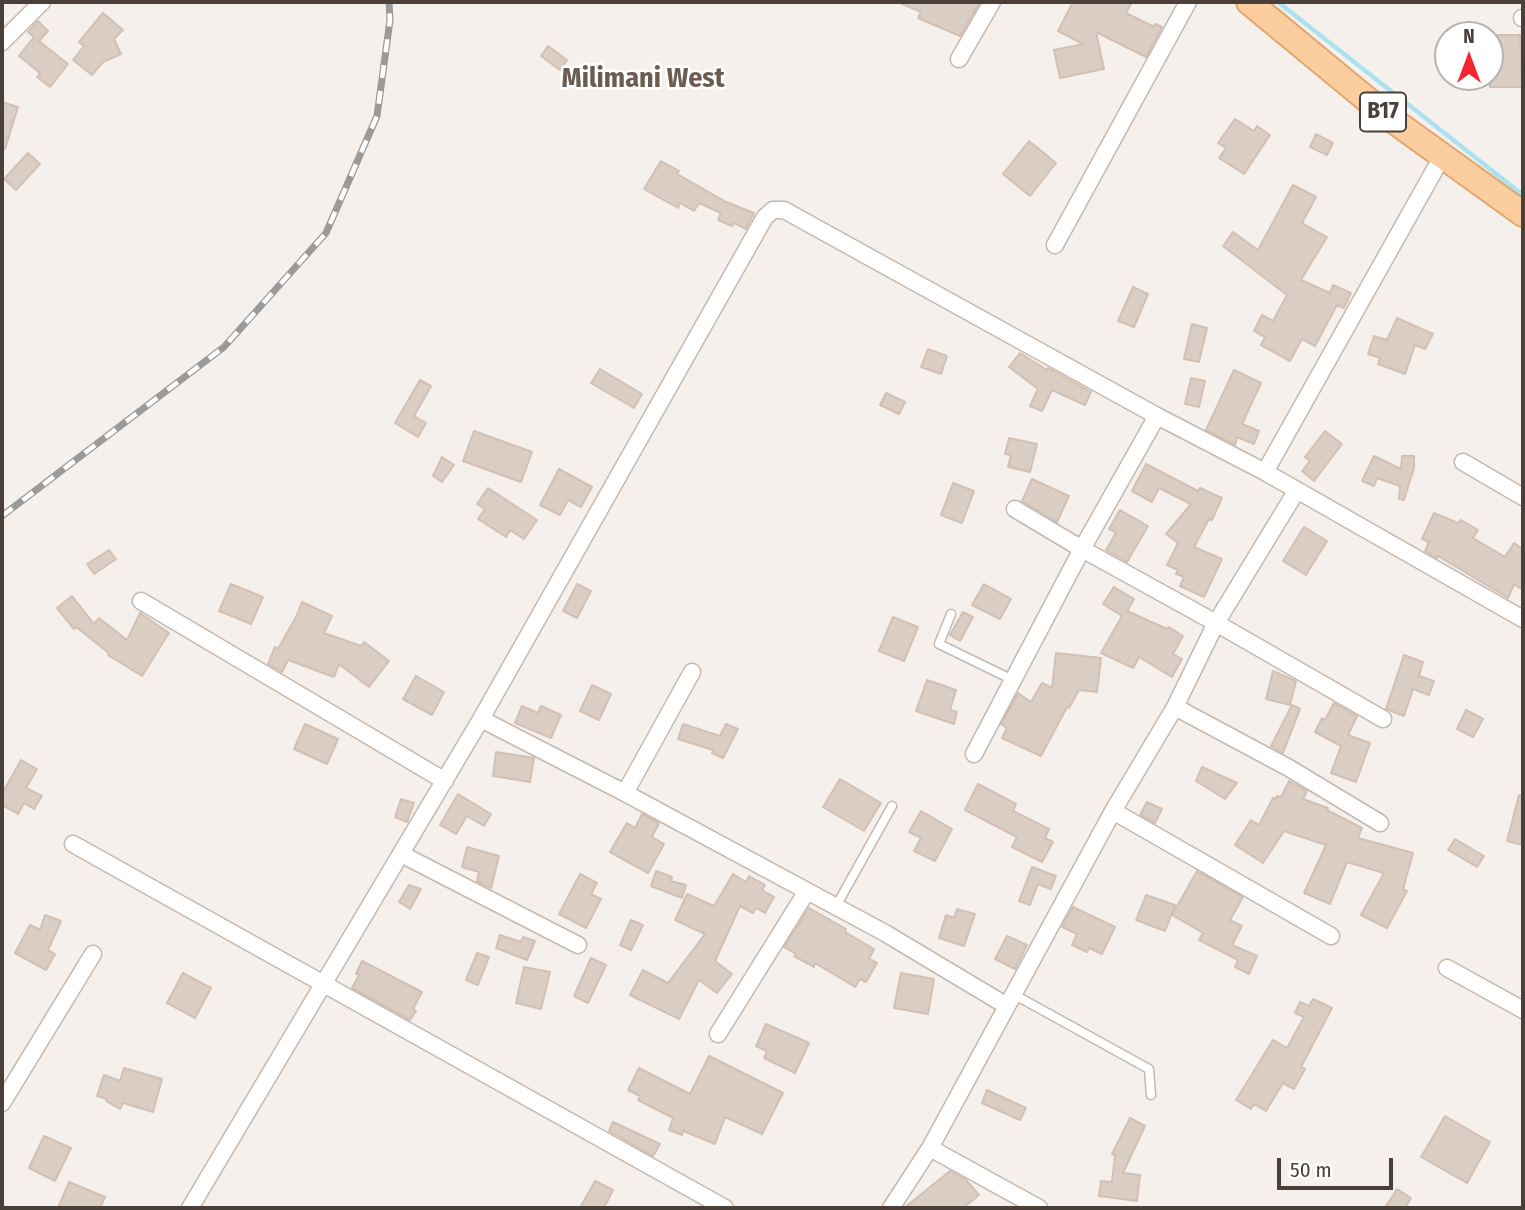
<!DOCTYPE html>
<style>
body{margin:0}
#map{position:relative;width:1525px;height:1210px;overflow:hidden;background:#f5f0ec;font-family:"Fira Sans Condensed",sans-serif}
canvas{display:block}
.frame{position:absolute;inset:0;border:4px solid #4a4039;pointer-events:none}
.north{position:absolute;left:1434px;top:21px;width:70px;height:70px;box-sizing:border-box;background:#fff;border:2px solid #b7b3b0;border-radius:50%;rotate:0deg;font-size:19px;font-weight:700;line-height:28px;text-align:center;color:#4a4039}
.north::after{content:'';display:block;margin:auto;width:24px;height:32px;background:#f42431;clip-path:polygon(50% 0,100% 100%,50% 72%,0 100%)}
.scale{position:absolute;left:1277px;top:1158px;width:116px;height:32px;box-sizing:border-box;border:4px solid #4a4039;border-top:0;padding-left:9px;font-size:21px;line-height:24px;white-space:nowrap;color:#4a4039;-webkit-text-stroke:5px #fff;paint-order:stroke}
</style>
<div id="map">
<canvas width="1525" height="1210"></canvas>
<div class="frame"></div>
<div class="north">N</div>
<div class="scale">50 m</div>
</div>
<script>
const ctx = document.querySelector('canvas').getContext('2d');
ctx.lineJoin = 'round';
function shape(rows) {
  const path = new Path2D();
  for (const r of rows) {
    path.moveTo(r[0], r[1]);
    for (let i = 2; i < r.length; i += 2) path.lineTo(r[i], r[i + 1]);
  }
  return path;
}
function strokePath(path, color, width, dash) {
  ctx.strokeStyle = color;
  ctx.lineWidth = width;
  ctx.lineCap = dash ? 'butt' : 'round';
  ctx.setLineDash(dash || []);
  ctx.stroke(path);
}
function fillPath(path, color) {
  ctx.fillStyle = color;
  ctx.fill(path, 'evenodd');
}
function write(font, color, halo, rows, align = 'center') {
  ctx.font = font + ' "Fira Sans Condensed",sans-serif';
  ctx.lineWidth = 5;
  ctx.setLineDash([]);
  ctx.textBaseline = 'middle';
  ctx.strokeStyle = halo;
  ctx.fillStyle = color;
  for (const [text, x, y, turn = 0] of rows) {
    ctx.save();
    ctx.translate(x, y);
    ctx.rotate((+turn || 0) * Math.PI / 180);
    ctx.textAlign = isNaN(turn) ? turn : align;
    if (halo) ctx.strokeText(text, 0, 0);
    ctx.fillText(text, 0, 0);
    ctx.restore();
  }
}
strokePath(shape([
 [1278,2,1523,195]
]), '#abe2ef', 4.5);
const building = shape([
 [898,2,980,2,960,36,918,18,921,12,898,2],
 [1073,2,1132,2,1126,13,1154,27,1155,24,1162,27,1146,57,1096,32,1104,69,1060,78,1054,50,1083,44,1058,31,1073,2],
 [103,13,123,30,114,39,121,54,103,62,92,75,73,60,84,46,79,42,103,13],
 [38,21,48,31,39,41,68,64,50,87,37,77,40,73,19,56,34,37,28,32,38,21],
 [1490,35,1520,35,1522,87,1490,87,1490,35],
 [548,46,567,60,560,70,541,56,548,46],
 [2,102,18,107,5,149,2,149,2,102],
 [1235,119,1254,131,1257,126,1270,135,1244,174,1219,158,1226,148,1218,143,1235,119],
 [1316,134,1333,143,1327,155,1310,147,1316,134],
 [1029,141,1056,163,1030,196,1003,174,1029,141],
 [28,153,40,164,16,190,4,179,28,153],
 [661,161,679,171,677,174,726,202,754,213,746,229,734,223,732,226,718,220,721,213,699,203,694,211,680,203,678,208,644,189,661,161],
 [1293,185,1316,197,1302,223,1327,237,1301,280,1330,293,1333,285,1351,293,1344,308,1337,305,1315,346,1302,339,1290,361,1261,345,1265,337,1254,331,1262,315,1273,321,1287,295,1223,246,1233,232,1258,250,1293,185],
 [1133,287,1148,294,1134,327,1118,321,1133,287],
 [1397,318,1433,334,1425,349,1415,345,1405,374,1378,364,1380,358,1368,354,1374,336,1387,340,1397,318],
 [1192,324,1207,328,1199,362,1184,359,1192,324],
 [928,349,947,356,941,374,921,367,928,349],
 [1020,353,1047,370,1048,368,1091,392,1085,405,1052,390,1042,411,1030,406,1038,389,1009,367,1020,353],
 [600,369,642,394,634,408,591,383,600,369],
 [1234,370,1261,383,1242,424,1259,431,1254,444,1237,437,1235,445,1206,430,1234,370],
 [1191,378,1205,381,1199,407,1185,404,1191,378],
 [420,380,431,386,414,416,426,423,418,437,395,423,420,380],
 [886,393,905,402,899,414,880,405,886,393],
 [474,431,532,452,521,482,463,461,474,431],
 [1325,431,1342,444,1314,481,1302,471,1310,461,1305,457,1325,431],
 [1009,438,1037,444,1030,472,1008,467,1011,455,1005,454,1009,438],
 [1374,456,1401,469,1402,456,1414,456,1414,468,1404,500,1399,499,1400,486,1377,478,1374,486,1362,481,1374,456],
 [442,457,454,465,442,482,433,476,442,457],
 [1146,464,1198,491,1200,488,1222,498,1212,520,1209,519,1194,547,1222,559,1204,597,1180,586,1184,577,1176,574,1178,570,1167,565,1178,543,1166,534,1191,504,1159,488,1152,502,1132,491,1146,464],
 [559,469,592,487,581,507,568,500,560,515,540,505,559,469],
 [1032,479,1069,496,1057,522,1022,501,1032,479],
 [953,483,974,491,962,523,941,515,953,483],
 [488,488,537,520,524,539,510,530,506,537,478,519,485,509,477,504,488,488],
 [1120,510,1148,526,1127,562,1106,550,1116,533,1109,529,1120,510],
 [1434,513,1458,523,1461,520,1478,530,1473,538,1505,557,1514,543,1523,549,1523,590,1514,584,1508,598,1438,556,1437,558,1425,551,1429,542,1422,539,1434,513],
 [1304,527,1327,541,1306,575,1283,561,1304,527],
 [109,550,116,559,94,574,87,564,109,550],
 [231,584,263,597,251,624,219,611,231,584],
 [577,584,591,591,577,618,563,611,577,584],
 [984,584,1011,599,1000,619,972,605,984,584],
 [1114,587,1134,599,1127,611,1167,629,1169,627,1183,636,1173,654,1182,659,1172,677,1139,657,1133,668,1101,653,1122,616,1103,604,1114,587],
 [72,596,94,624,99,618,127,640,140,613,169,633,142,676,108,655,109,653,76,627,74,629,57,608,72,596],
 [302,602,332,616,324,633,361,646,364,642,389,661,369,687,339,664,334,677,288,660,282,672,268,664,275,647,278,649,296,617,302,602],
 [963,612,973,617,960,641,950,635,963,612],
 [893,617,918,627,904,661,879,651,893,617],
 [1056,653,1101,658,1097,692,1079,690,1069,708,1067,707,1041,756,1002,738,1007,728,1001,724,1018,693,1031,702,1042,683,1052,688,1056,653],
 [1404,655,1423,662,1419,676,1434,681,1429,695,1413,689,1404,716,1386,709,1404,655],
 [1273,671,1296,681,1290,705,1266,699,1273,671],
 [416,676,444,692,432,715,403,699,416,676],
 [927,680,956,690,950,710,957,712,954,724,916,711,927,680],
 [592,685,611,694,599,720,580,711,592,685],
 [1334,703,1357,716,1348,735,1370,743,1356,782,1331,773,1341,746,1315,732,1322,718,1325,720,1334,703],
 [1292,705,1300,709,1283,753,1271,746,1292,705],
 [522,706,538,713,541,706,561,715,551,738,515,723,522,706],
 [1466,710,1483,719,1473,737,1457,729,1466,710],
 [305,724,338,739,327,764,294,749,305,724],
 [683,724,720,736,726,724,738,729,723,758,712,753,713,750,678,739,683,724],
 [496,752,534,758,530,782,493,776,496,752],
 [21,760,37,769,26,788,42,796,34,809,24,803,18,814,2,805,2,794,21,760],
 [1202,767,1237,783,1225,799,1196,781,1202,767],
 [840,779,881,803,864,831,823,807,840,779],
 [1289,781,1307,791,1303,799,1328,808,1327,810,1362,828,1358,838,1413,853,1403,889,1407,891,1387,928,1361,915,1384,873,1347,862,1330,904,1304,893,1326,845,1284,831,1263,863,1235,845,1251,820,1259,825,1273,798,1275,799,1277,796,1281,797,1289,781],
 [978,784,1016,804,1013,811,1049,829,1045,838,1053,842,1042,862,1012,847,1017,837,965,810,978,784],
 [458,794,491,814,484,826,467,816,456,834,440,825,458,794],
 [1519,795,1523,796,1523,845,1507,841,1519,795],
 [401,799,414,803,407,822,395,817,401,799],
 [1147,802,1162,809,1155,823,1140,815,1147,802],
 [921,811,952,829,935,861,914,851,921,838,909,832,921,811],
 [642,814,659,823,652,837,664,844,648,873,610,852,627,823,635,828,642,814],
 [1455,839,1484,856,1477,867,1448,850,1455,839],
 [467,847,499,856,491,888,477,881,479,872,462,867,467,847],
 [1032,867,1056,876,1051,889,1038,884,1030,905,1019,901,1032,867],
 [656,871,672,877,671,881,686,885,682,898,651,886,656,871],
 [1197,871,1243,897,1230,920,1242,926,1232,945,1257,956,1249,974,1235,967,1238,960,1199,940,1203,933,1172,915,1197,871],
 [580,874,597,883,591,894,601,899,586,928,559,914,580,874],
 [733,874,746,882,749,876,765,885,762,890,774,897,765,913,756,908,753,913,740,906,715,961,732,974,717,993,699,980,679,1019,630,995,643,970,668,983,705,934,675,920,687,894,714,906,733,874],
 [409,885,421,889,410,909,399,902,409,885],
 [1146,895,1175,905,1165,931,1136,920,1146,895],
 [1073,907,1115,927,1102,954,1089,948,1087,952,1072,945,1077,934,1062,927,1073,907],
 [809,908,846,929,845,932,874,949,869,959,877,963,866,982,860,979,855,987,815,963,814,967,794,956,796,954,784,947,809,908],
 [957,909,975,914,964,946,939,938,946,915,954,918,957,909],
 [45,915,61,921,48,950,55,954,46,970,15,953,30,925,40,930,45,915],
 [631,920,643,925,631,950,620,945,631,920],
 [500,935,521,942,523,937,535,941,527,960,496,948,500,935],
 [1007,936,1027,945,1015,969,995,959,1007,936],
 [477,953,489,957,478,985,466,980,477,953],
 [591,958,606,965,588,1003,574,996,591,958],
 [362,961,422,992,413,1009,416,1011,410,1020,352,988,359,975,356,974,362,961],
 [524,967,550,972,541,1009,516,1003,524,967],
 [183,973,211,988,195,1018,167,1003,183,973],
 [901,973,934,979,928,1014,894,1008,901,973],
 [1313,999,1332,1008,1301,1067,1305,1069,1294,1089,1283,1083,1266,1111,1254,1104,1251,1109,1236,1100,1273,1040,1287,1048,1304,1017,1295,1013,1300,1002,1309,1006,1313,999],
 [766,1024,809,1043,795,1073,764,1058,767,1051,756,1046,766,1024],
 [709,1056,783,1093,762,1134,725,1117,715,1144,683,1131,682,1135,669,1130,673,1118,638,1100,640,1096,628,1090,639,1068,690,1094,709,1056],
 [124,1068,162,1079,153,1112,123,1103,120,1109,106,1101,107,1099,97,1096,104,1075,120,1081,124,1068],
 [987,1090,1026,1108,1020,1120,982,1103,987,1090],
 [1445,1116,1490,1142,1467,1183,1421,1157,1445,1116],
 [1130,1118,1145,1126,1123,1173,1140,1175,1137,1201,1099,1196,1101,1181,1112,1182,1115,1155,1112,1154,1130,1118],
 [613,1122,660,1144,653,1156,609,1131,613,1122],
 [44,1136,71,1148,55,1181,29,1168,44,1136],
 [950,1171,966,1180,979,1195,963,1208,904,1208,950,1171],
 [595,1181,613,1190,604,1208,580,1208,595,1181],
 [69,1182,105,1197,100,1208,58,1208,69,1182],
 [1397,1189,1411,1198,1405,1208,1385,1208,1397,1189]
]);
fillPath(building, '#dacdc4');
strokePath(building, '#d2c0b5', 2);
const lane = shape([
 [951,614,939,644,1013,680],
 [835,908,892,806],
 [1013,994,1149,1069,1151,1095]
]);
const street = shape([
 [1522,18,1523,18],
 [2,42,42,2],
 [959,59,992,2],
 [1055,245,1188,2],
 [1157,416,1082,549,1216,623,1175,707],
 [1463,462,1523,497],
 [1265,472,1443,155],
 [1297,490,1216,623,1383,719],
 [141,601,445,781],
 [481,719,625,793,885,933,1007,1006],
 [974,754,1082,549,1015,509],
 [625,793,692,672],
 [1113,811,1331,936],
 [73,844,725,1208],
 [401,854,578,945],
 [1447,968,1523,1010],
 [718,1034,807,891],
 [2,1103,93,954],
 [930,1148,1039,1208],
 [190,1208,481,719,765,217,773,210,784,210,1157,416,1265,472,1523,619],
 [891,1208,930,1148,1113,811,1175,707,1289,768,1380,823]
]);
const primary = shape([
 [1249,2,1387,116,1523,214]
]);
strokePath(lane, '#c4b9b1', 11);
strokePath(street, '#c4b9b1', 19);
strokePath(primary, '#e1a66e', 28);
strokePath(lane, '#fff', 8);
strokePath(street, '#fff', 16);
strokePath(primary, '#fbcd9f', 24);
const rail = shape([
 [2,516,224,347,326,233,377,116,390,20,389,2]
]);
strokePath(rail, '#9a9a9a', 7);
strokePath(rail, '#fff', 4.5, [13]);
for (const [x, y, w] of [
 [1383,112,46]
]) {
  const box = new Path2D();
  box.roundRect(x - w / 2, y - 19.5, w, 39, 5);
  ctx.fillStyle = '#fff';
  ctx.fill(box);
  strokePath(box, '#4a4039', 2);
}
write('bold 23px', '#4a4039', null, [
 ["B17",1383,112]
]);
write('bold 28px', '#6c5b51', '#fff', [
 ["Milimani West",643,79]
]);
</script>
